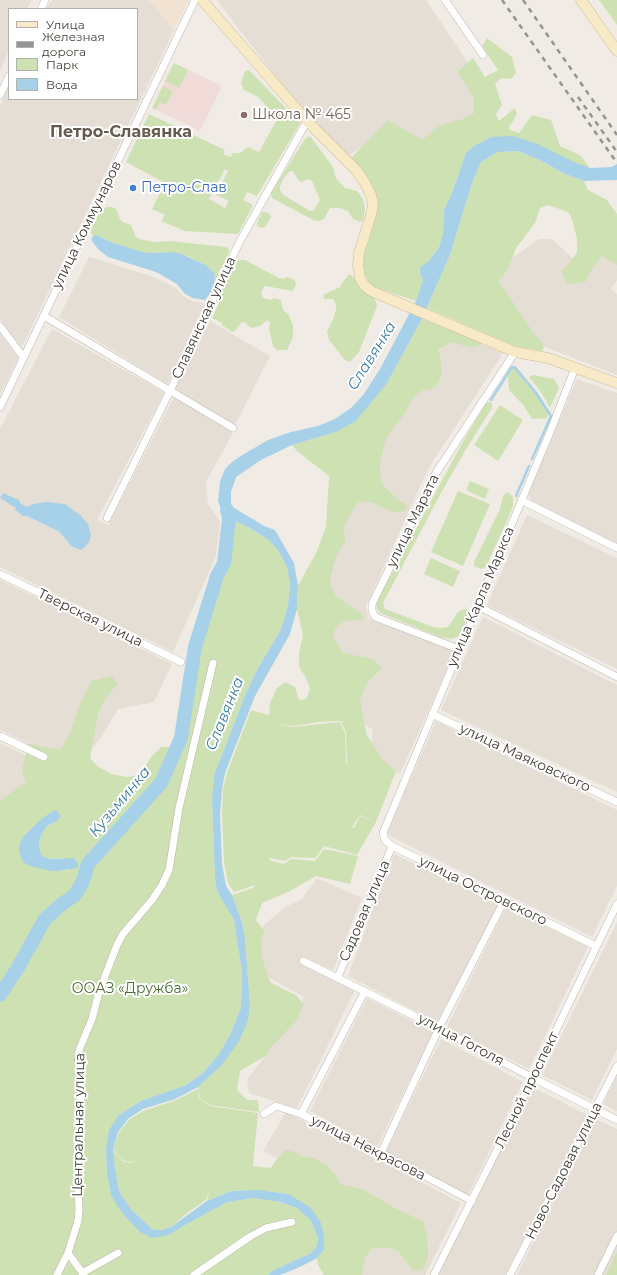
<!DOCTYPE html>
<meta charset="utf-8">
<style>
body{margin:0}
#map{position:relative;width:617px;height:1275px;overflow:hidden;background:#f0ece5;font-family:Montserrat,sans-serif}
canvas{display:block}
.legend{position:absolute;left:8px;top:8px;width:130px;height:92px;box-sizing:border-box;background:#fff;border:1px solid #b3b1ae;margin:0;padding:5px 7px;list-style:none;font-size:12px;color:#423c35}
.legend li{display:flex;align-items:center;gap:8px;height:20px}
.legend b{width:20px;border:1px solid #b3b1ae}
</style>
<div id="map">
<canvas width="617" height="1275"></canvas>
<ul class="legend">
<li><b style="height:5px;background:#f8eac7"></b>Улица</li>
<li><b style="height:5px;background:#949494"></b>Железная дорога</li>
<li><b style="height:11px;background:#cee1b2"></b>Парк</li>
<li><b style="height:11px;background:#a7d1e8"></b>Вода</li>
</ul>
</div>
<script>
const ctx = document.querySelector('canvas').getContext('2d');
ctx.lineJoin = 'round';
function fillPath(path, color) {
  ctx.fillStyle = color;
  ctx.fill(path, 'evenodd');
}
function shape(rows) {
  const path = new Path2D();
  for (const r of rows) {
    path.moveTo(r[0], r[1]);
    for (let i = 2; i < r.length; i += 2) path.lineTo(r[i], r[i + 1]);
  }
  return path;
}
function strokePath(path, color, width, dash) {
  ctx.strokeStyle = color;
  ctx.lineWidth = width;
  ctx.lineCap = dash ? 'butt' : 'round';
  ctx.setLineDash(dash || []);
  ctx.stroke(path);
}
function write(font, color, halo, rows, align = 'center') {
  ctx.font = font + ' Montserrat,sans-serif';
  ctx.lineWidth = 4;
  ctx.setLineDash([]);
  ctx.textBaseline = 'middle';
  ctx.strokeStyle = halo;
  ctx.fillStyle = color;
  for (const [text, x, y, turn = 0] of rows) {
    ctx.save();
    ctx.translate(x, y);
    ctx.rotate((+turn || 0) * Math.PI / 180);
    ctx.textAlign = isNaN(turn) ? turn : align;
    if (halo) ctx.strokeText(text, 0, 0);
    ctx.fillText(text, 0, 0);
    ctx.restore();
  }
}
fillPath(shape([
 [0,0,32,0,27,9,9,9,9,50,0,71],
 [52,0,149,0,174,30,22,347,0,319,0,106,9,87,9,99,137,99,137,9,46,9],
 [217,0,426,0,496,105,420,151,396,125,348,156,292,98],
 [539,239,552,239,582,267,600,250,617,262,617,280,611,289,617,294,617,375,540,345,492,272],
 [89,257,154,277,176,288,183,296,192,301,206,304,167,384,59,317],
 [210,321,270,356,235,425,175,389],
 [52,329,164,393,97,520,108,525,174,397,233,433,206,482,208,504,220,521,216,556,173,652,0,567,0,429],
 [452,332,503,353,428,469,366,606,368,618,455,651,400,774,370,760,373,730,348,713,319,643,309,588,357,482],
 [0,334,18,358,0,395],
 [577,379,617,393,617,544,531,501,528,494],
 [527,515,617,558,617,669,487,605],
 [0,580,172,664,154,702,118,709,100,739,75,767,0,730],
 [483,617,617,685,617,792,441,710],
 [436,721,617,810,617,886,592,937,390,836,388,831],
 [0,743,35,760,16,801,0,821],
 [394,854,499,904,437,1022,348,976],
 [317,878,362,898,333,970,303,957,300,963,355,990,297,1108,249,1093,247,1079,262,1061,276,1032,291,1019,304,997,257,971,256,945,264,925,285,907,302,899],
 [506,907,588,947,529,1069,447,1027],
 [617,922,617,1049,592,1100,542,1075],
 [367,998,433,1032,377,1147,310,1111],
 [441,1039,523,1082,468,1195,385,1154],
 [617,1075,617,1111,603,1104],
 [532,1087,587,1115,505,1275,438,1275],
 [286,1112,461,1203,425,1275,354,1275,350,1196,263,1151],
 [595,1119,617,1129,617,1267,613,1275,517,1275]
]), '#e4ded4');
fillPath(shape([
 [149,0,189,0,174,30]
]), '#f1e2d2');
fillPath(shape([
 [174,63,222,86,200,131,152,108]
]), '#f0dbd9');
fillPath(shape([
 [599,0,617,0,617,25],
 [487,38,512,57,516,73,511,79,501,78,495,84,502,105,496,114,499,121,515,108,517,114,508,129,519,133,532,115,551,120,560,146,580,155,590,168,491,137,474,146,466,153,452,193,444,210,443,234,439,247,429,261,421,267,420,273,423,280,416,301,374,287,368,281,364,272,362,254,375,212,350,159,388,120,422,140,439,126,463,119,474,113,474,99,458,72,473,58,485,77,498,70,482,46],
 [174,63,188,70,179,88,165,81],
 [249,70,300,123,257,196,247,192,243,200,253,205,238,234,185,231,161,221,165,215,152,209,165,183,126,162,149,114,225,150,223,154,231,157,233,153,240,153,248,147,259,152,278,118,258,97,244,90,241,83,245,71],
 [225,169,228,171,216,195,229,201,225,208,209,199],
 [163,86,173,91,166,105,160,102,156,110,152,108],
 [310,136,333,167,336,178,345,188,357,191,363,199,365,210,363,220,360,222,353,219,348,211,339,208,330,208,324,219,319,221,313,220,272,198,271,193,305,139],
 [290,171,293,171,299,181,302,182,308,179,312,181,320,200,314,210,310,211,282,194,280,190,280,186,285,176],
 [518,151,542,161,563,173,584,181,588,190,607,200,617,214,617,265,602,256,593,267,585,282,567,284,561,272,571,261,577,252,577,239,572,219,568,212,548,205,540,208,535,223,516,248,509,266,503,276,498,280,534,334,540,340,544,347,542,351,515,346,427,308,450,255,472,183,481,162,498,152],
 [107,207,112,207,116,209,120,219,123,222,131,225,136,237,139,239,154,242,170,241,226,247,229,249,229,253,214,284,215,274,206,265,187,256,171,252,152,253,143,252,113,243,97,235,93,236,90,230,100,211],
 [262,212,266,212,270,214,271,217,265,227,262,228,257,226,257,223],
 [237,260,245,260,279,278,284,279,287,277,295,280,296,285,293,291,265,286,261,292,263,298,271,300,274,298,281,300,283,310,289,315,293,326,293,337,287,350,277,350,273,346,269,328,270,322,267,320,260,326,251,328,246,323,242,322,235,331,232,332,222,325,222,323,212,318,221,299,221,291],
 [348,275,351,275,355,278,357,285,365,292,374,297,377,306,359,352,350,362,345,360,329,340,327,332,334,317,336,309,336,304,333,299,324,299,323,295,340,287],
 [422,319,484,343,474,348,451,342,439,350,442,373,439,382,432,389,421,391,413,398,406,411,386,438,380,463,380,473,383,486,400,501,407,505,405,511,392,512,376,504,366,501,357,503,343,528,346,540,337,554,330,578,331,587,336,596,365,617,361,620,343,621,335,629,333,637,343,653,373,659,382,668,368,681,364,690,360,701,367,735,382,759,396,771,376,822,360,815,352,827,354,828,360,816,376,822,357,855,324,846,315,858,291,857,285,861,270,858,269,860,284,864,291,859,315,861,324,849,358,856,350,884,316,876,290,891,262,903,256,920,265,931,261,938,262,958,270,982,297,996,303,1004,298,1019,270,1048,267,1055,240,1071,237,1090,247,1100,258,1100,259,1112,210,1105,200,1098,198,1087,222,1065,248,1021,250,1003,245,939,242,922,232,895,253,888,255,885,234,892,228,883,224,862,222,813,223,789,227,773,251,710,269,715,270,703,277,688,285,682,295,687,299,700,306,699,310,689,307,680,299,666,299,652,303,635,297,609,298,586,316,553,326,527,329,476,297,451,292,445,336,432,387,383],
 [341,721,346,732,347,763,334,776,346,764,345,733,340,722,294,727,274,724,294,726,319,722],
 [515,365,537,392,549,411,547,418,532,419,524,406,509,390,508,376,511,369],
 [533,375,554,379,559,388,550,408,541,392,529,377],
 [490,402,492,403,492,408,466,449,441,493,383,603,385,609,433,627,440,628,448,627,458,612,461,610,467,609,470,612,459,636,451,639,440,637,380,613,377,609,376,603,460,447,486,403],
 [500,405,523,420,498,461,474,445],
 [470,481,489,489,485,499,466,490],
 [458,491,490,504,463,566,431,552],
 [508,492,513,497,513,507,486,567,481,569,474,566,474,562,499,511,504,494],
 [229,518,248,527,269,540,279,552,287,567,290,583,288,605,284,620,280,631,258,668,246,693,214,775,212,800,215,878,217,891,234,920,242,972,241,1008,230,1035,219,1054,203,1073,186,1085,141,1101,119,1115,106,1149,107,1174,111,1195,140,1232,177,1230,194,1220,228,1202,254,1198,280,1202,297,1208,311,1221,318,1237,317,1246,311,1253,274,1270,267,1275,0,1275,0,801,26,782,22,771,28,744,60,750,70,734,80,703,92,681,112,676,117,684,106,698,98,714,90,758,97,766,111,774,127,777,139,775,152,756,161,747,171,747,175,753,181,738,195,647,217,576,224,563],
 [48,814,57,821,47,826,41,835,39,845,40,851,42,856,50,859,64,858,70,870,51,871,41,868,24,836],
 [431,558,460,571,453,587,424,574],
 [198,1089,199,1098,210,1106,258,1113,253,1166,271,1168,276,1160,286,1150,295,1152,301,1156,313,1158,327,1165,336,1176,340,1184,362,1189,398,1210,423,1221,427,1236,428,1251,426,1264,421,1270,413,1271,399,1252,393,1248,372,1248,365,1258,362,1275,324,1275,318,1265,317,1258,324,1250,324,1236,288,1194,259,1190,231,1191,207,1201,210,1189,206,1200,187,1213,171,1227,162,1230,153,1230,131,1209,119,1191,115,1169,112,1150,122,1161,131,1163,138,1160,131,1162,122,1160,113,1150,119,1132,130,1119,143,1111,176,1100],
 [617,1252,617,1275,606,1275]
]), '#cee1b2');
fillPath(shape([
 [513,136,535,143,576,163,590,168,612,167,617,164,617,180,584,181,563,173,542,161,518,151,498,152,481,162,472,183,450,255,422,319,387,383,356,421,336,432,292,445,261,460,236,477,231,492,231,506,264,526,275,530,294,563,298,586,297,609,290,634,255,696,225,773,222,789,220,814,222,864,226,886,232,895,242,922,245,939,250,1003,248,1021,239,1041,222,1065,198,1087,175,1099,143,1109,129,1118,118,1132,113,1150,115,1169,119,1191,131,1209,153,1230,162,1230,171,1227,207,1201,231,1191,259,1190,288,1194,310,1207,321,1223,324,1236,324,1250,317,1258,300,1267,280,1275,267,1275,274,1270,311,1253,317,1246,318,1237,311,1221,297,1208,280,1202,254,1198,228,1202,194,1220,177,1230,168,1235,152,1238,140,1232,122,1213,111,1195,107,1174,106,1149,109,1130,119,1115,141,1101,186,1085,203,1073,219,1054,230,1035,241,1008,242,972,234,920,217,891,215,878,212,800,214,775,246,693,258,668,280,631,284,620,288,605,290,583,287,567,279,552,269,540,248,527,229,518,221,509,218,501,220,482,225,469,233,461,244,454,268,440,291,432,318,426,335,419,351,408,364,394,380,369,416,301,423,280,420,273,420,267,429,261,439,247,443,234,444,210,452,193,466,153,474,146,491,137],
 [97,235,113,243,143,252,152,253,171,252,179,253,206,265,215,274,214,284,211,292,205,300,192,298,184,293,177,284,156,272,108,257,98,249,91,240,93,236],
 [3,493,19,500,21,504,27,507,33,504,46,502,65,504,80,515,88,524,91,535,89,542,84,548,80,550,71,546,60,532,27,516,23,516,15,510,16,508,0,498],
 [56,810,61,816,57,821,47,826,41,835,39,845,40,851,42,856,50,859,74,858,77,862,78,868,58,871,51,871,30,866,23,862,19,852,19,845,24,836,38,822,48,814]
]), '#a7d1e8');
strokePath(shape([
 [491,400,512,367,515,368,536,393,551,416,532,459],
 [516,496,529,466]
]), '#a7d1e8', 2.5);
strokePath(shape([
 [0,995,17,969,45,919,62,904,75,895,83,881,88,864,161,783,181,738,195,647,217,576,224,563,229,518,227,510]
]), '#a7d1e8', 14);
const street = shape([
 [445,0,483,55],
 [41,9,45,0],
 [0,95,9,76],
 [44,316,233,428],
 [0,326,24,358],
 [575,368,551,430,383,833,385,840,392,846,596,946],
 [0,407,195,0],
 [521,500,617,548],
 [107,518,170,391,239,243,307,121],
 [0,574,181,662],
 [478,606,617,677],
 [459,649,375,617,372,611,372,604,436,473,515,352],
 [432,714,617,802],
 [0,736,44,757],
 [303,961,439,1028,533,1078,617,1120],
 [338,977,392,846],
 [264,1114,276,1106,301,1114,381,1153,472,1201],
 [301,1114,365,991],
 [381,1153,439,1028,504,901],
 [68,1253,84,1275],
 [82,1273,118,1253],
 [57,1275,68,1253,78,1221,79,1210,77,1159,81,1093,78,1054,80,1048,92,1019,99,992,117,945,123,934,152,900,162,885,169,870,179,808,213,663],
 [194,1275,251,1236,266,1228,292,1222],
 [434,1275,533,1078,617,904],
 [510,1275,617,1066],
 [598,1275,617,1236]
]);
const secondary = shape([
 [202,0,307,121,357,171,365,183,371,195,373,205,371,215,359,253,358,265,360,278,364,285,371,291,515,352,548,358,617,383],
 [581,0,617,51]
]);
strokePath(street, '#beb6ac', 8);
strokePath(secondary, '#ccbc99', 11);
strokePath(street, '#fff', 7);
strokePath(secondary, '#f8eac7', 10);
strokePath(shape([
 [502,0,617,163],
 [523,0,617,135],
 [578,97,617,152]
]), '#949494', 2.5, [5, 5]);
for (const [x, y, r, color] of [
 [244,115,4,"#8d6e63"],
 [133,188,4,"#3f7fe0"]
]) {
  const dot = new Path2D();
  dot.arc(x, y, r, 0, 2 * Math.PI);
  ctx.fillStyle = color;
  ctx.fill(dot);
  strokePath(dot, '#fff', 1.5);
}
write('14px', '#785e54', '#fff', [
 ["Школа № 465",252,115]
], 'left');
write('14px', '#366cbe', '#fff', [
 ["Петро-Слав",141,188]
], 'left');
write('14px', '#423c35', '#fff', [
 ["улица Коммунаров",87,225,-64],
 ["Славянская улица",204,318,-65],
 ["улица Марата",413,521,-64],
 ["улица Карла Маркса",481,597,-67],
 ["Тверская улица",90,618,26],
 ["улица Маяковского",525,758,25],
 ["улица Островского",483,891,26],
 ["Садовая улица",365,911,-67],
 ["улица Гоголя",461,1040,28],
 ["Лесной проспект",527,1090,-64],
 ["Центральная улица",79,1125,-89],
 ["улица Некрасова",368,1148,27],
 ["Ново-Садовая улица",564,1171,-63]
]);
write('14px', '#4a6d2f', '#fff', [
 ["ООАЗ «Дружба»",130,989]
]);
write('italic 15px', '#3a7ca2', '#fff', [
 ["Славянка",372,356,-58],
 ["Славянка",225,714,-68],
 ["Кузьминка",120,802,-50]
]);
write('bold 16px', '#645a4e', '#fff', [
 ["Петро-Славянка",121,132]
]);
</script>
